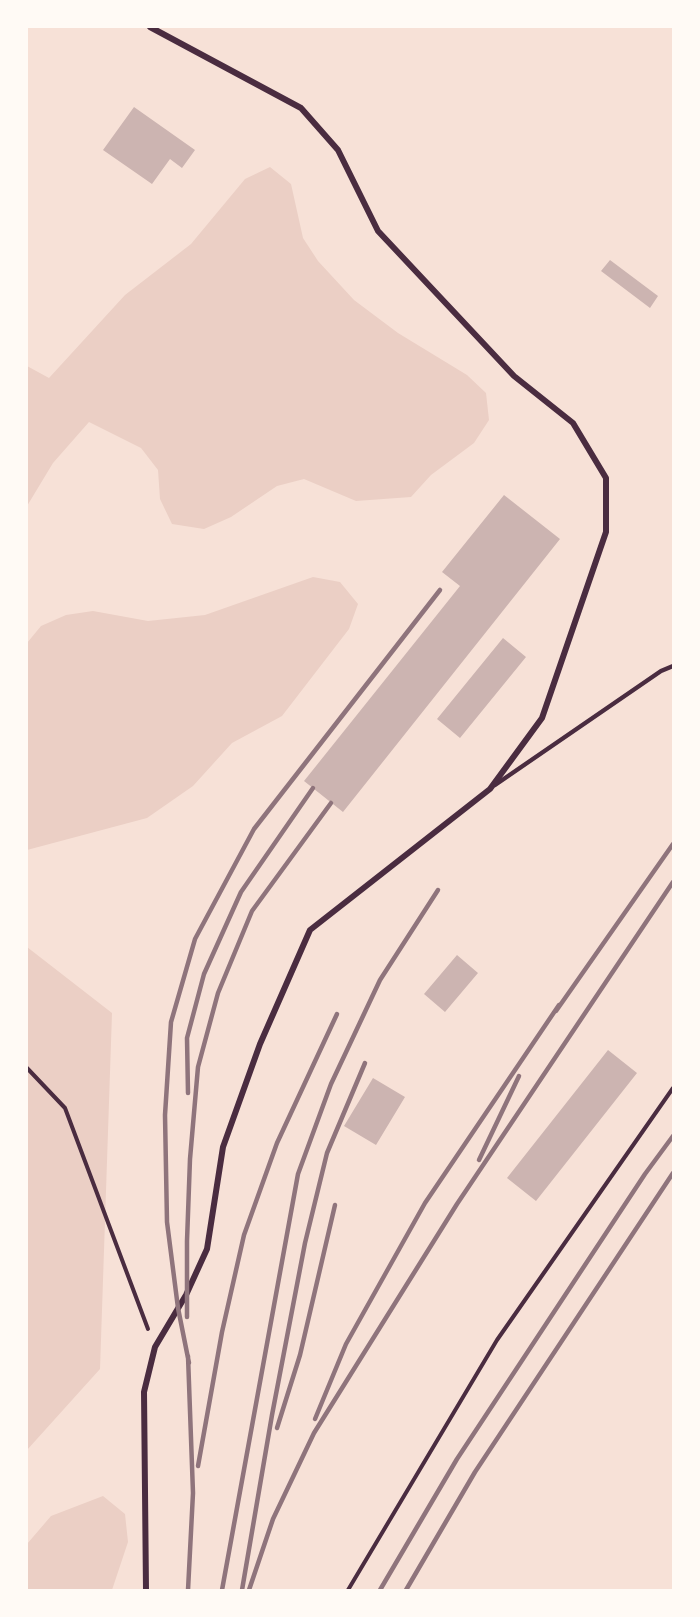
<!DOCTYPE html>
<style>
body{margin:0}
#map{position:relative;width:700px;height:1617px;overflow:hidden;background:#f7e1d7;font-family:"PT Sans Narrow",sans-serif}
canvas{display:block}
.frame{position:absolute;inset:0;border:28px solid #fffaf5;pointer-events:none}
</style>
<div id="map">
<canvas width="700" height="1617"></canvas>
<div class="frame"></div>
</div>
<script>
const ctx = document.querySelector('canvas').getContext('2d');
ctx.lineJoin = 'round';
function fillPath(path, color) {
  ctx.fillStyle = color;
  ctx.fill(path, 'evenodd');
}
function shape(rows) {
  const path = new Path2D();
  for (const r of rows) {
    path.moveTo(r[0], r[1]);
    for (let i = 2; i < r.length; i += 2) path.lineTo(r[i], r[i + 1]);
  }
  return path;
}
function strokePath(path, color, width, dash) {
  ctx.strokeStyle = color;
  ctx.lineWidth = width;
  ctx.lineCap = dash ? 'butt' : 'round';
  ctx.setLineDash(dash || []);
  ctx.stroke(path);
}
fillPath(shape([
 [270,167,291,184,303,238,318,261,354,300,398,333,467,375,486,393,489,420,474,443,431,475,411,497,356,501,304,479,277,486,231,517,204,529,172,524,160,499,158,470,141,448,89,422,53,463,27,506,27,366,49,378,125,295,191,244,245,179],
 [313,577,340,582,358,604,349,629,282,716,232,743,193,786,147,818,27,850,27,643,41,626,66,615,93,611,148,621,205,615],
 [27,947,112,1013,100,1369,27,1450],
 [103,1496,125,1514,128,1542,112,1590,27,1590,27,1544,51,1516]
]), '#ebcfc5');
fillPath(shape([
 [134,107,195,150,182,168,170,159,152,184,103,150],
 [610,260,658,296,650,308,601,271],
 [504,495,560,539,343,812,304,781,460,586,442,572],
 [503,638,526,657,460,738,437,719],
 [457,955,478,973,445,1012,424,994],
 [608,1050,637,1073,536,1201,507,1178],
 [373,1078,405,1097,376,1145,344,1126]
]), '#ccb4b1');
strokePath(shape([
 [27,1068,65,1108,148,1329],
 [348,1590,497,1340,673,1088]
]), '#4a2c40', 4);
strokePath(shape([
 [495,785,661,671,673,666]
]), '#4a2c40', 4.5);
strokePath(shape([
 [146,1590,144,1392,155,1347,186,1295,207,1249,223,1147,260,1044,310,930,490,789,542,718,606,532,606,478,573,423,514,376,378,231,338,150,301,108,150,27]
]), '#4a2c40', 6);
strokePath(shape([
 [556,1011,673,844],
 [188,1093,187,1038,204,974,241,892,313,788],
 [479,1160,519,1076],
 [187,1317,187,1241,190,1159,198,1067,218,993,252,911,331,803],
 [189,1363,178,1308,167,1222,165,1115,171,1022,195,939,254,829,440,590],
 [315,1419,346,1344,425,1203,559,1005],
 [277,1428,300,1355,335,1205],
 [198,1466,222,1332,244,1235,277,1143,337,1014],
 [188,1590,193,1493,188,1356],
 [222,1590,298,1174,331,1084,380,980,438,890],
 [242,1590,272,1415,305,1243,327,1153,365,1063],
 [249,1590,273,1519,314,1433,457,1204,673,882],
 [380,1590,457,1459,645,1174,673,1136],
 [406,1590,475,1472,673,1173]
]), '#8f747c', 4.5);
</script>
